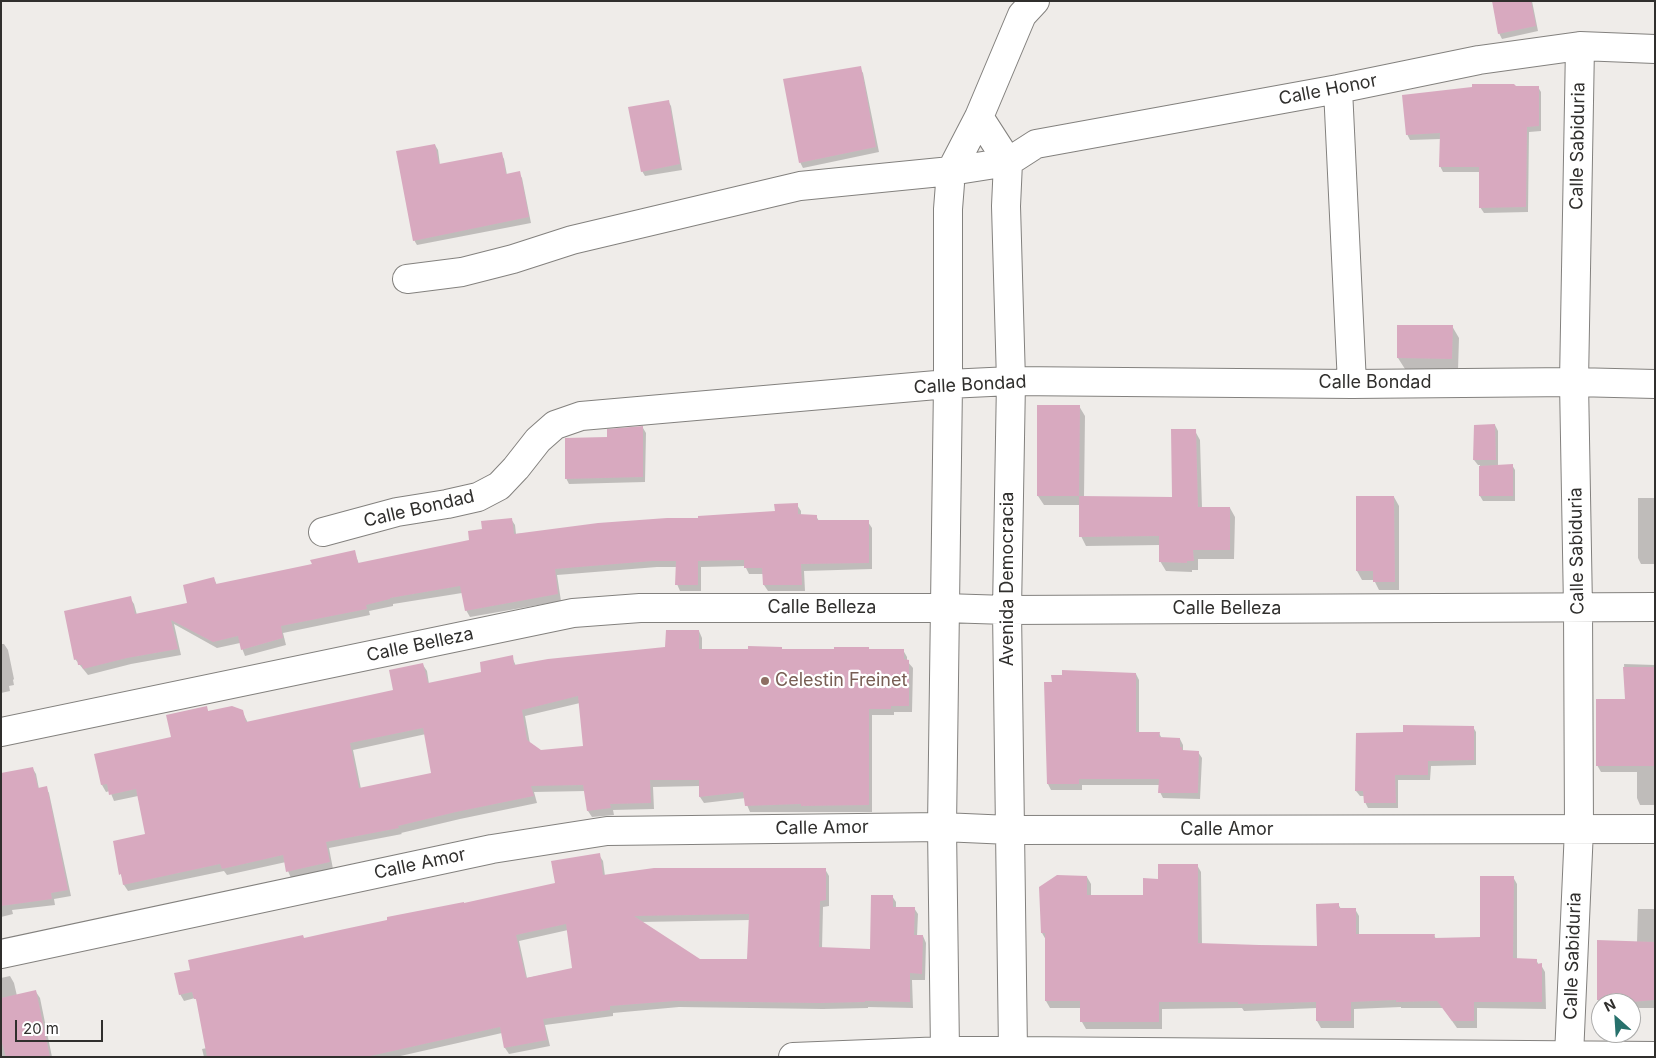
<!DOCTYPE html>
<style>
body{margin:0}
#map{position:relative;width:1656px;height:1058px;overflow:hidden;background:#efece9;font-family:Inter,sans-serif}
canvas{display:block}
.frame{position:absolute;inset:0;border:2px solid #302f2d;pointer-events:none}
.north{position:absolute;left:1591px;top:993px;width:50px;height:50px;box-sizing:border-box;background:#fff;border:1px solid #acacab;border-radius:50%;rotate:334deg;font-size:14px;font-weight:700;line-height:20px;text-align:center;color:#302f2d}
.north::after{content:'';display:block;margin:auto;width:18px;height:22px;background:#27716c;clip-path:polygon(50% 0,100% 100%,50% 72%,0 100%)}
.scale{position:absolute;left:15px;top:1020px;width:88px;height:22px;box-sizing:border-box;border:2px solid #302f2d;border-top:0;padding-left:6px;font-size:15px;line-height:18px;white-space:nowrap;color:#302f2d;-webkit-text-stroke:4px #fff;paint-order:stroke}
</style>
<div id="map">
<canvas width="1656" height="1058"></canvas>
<div class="frame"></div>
<div class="north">N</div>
<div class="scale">20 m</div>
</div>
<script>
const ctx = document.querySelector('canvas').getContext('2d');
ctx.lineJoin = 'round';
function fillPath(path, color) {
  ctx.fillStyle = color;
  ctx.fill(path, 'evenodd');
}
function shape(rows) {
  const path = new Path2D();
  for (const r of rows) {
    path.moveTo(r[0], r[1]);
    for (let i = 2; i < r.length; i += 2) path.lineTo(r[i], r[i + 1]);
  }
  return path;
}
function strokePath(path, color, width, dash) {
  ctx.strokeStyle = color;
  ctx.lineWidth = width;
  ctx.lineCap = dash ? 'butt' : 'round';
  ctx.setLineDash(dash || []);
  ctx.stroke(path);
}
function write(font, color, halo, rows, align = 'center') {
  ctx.font = font + ' Inter,sans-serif';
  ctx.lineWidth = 4.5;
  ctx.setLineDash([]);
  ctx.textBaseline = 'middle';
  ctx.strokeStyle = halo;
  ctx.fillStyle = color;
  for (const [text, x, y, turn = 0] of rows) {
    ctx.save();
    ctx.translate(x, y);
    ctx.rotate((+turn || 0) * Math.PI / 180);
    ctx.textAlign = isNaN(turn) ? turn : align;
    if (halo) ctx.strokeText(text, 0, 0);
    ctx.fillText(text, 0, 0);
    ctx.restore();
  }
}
fillPath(shape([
 [1493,1,1532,1,1538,31,1502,39,1499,33],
 [860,68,863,73,879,152,803,168,800,162],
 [1515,87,1538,87,1541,92,1541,131,1529,132,1528,212,1484,213,1480,207,1481,172,1443,172,1440,166,1441,139,1410,140,1407,134],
 [668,101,671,106,682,170,645,176,642,171],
 [435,145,438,150,440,165,501,153,504,159,507,175,519,173,522,178,531,223,417,245,414,240],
 [1452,326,1459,338,1458,370,1405,369,1398,358],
 [1079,406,1085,416,1084,497,1173,498,1195,431,1200,440,1202,508,1230,508,1235,517,1234,559,1198,559,1198,570,1192,570,1192,572,1166,571,1160,561,1160,545,1086,546,1081,536,1080,505,1044,505,1038,496,1039,407],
 [1495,425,1498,431,1498,466,1512,465,1515,470,1515,501,1483,501,1480,496,1480,465,1478,465,1474,460],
 [643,428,646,433,645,482,569,484,566,478,609,438],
 [1394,497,1399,506,1399,590,1379,590,1374,580,1362,580,1357,571],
 [1638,498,1655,498,1655,564,1641,564,1638,558],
 [797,505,801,511,801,516,816,516,819,521,868,522,872,528,872,569,804,571,805,591,768,591,764,585,764,574,749,574,745,566,701,567,701,591,680,591,677,584,677,567,657,567,557,575,561,601,470,617,466,610,462,593,393,604,393,606,369,611,370,615,283,633,286,645,245,656,240,643,217,648,174,624,181,655,131,664,88,675,75,659,130,598,134,604,137,615,188,604,214,579,217,585,313,565,354,551,359,564,470,541,483,530,511,519,515,525,516,534,776,512],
 [699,631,702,638,702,650,749,651,781,648,783,650,903,650,907,657,907,661,913,668,912,712,894,712,894,715,872,715,872,812,750,812,747,805,746,798,704,803,700,797,700,786,653,787,654,809,613,810,614,815,592,817,588,811,586,791,534,792,537,803,460,819,401,833,402,834,329,848,333,869,291,878,288,871,286,862,227,875,224,871,128,891,124,885,121,874,115,842,146,835,138,796,114,801,110,791,106,792,102,785,95,755,172,738,206,708,209,712,242,711,248,723,395,691,423,665,427,671,429,684,483,673,512,657,516,666,667,649],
 [580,703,585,747,532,755,525,716],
 [426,734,432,774,361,789,353,750],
 [1,644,4,644,8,650,14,679,13,680,14,685,9,686,10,691,1,693],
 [1624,664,1655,665,1655,805,1640,805,1637,798,1637,772,1601,772,1597,765,1626,700],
 [1136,674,1139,680,1139,734,1159,733,1162,739,1180,739,1183,745,1183,751,1198,752,1202,758,1200,799,1163,798,1160,792,1160,785,1082,785,1082,790,1051,790,1048,784,1046,683],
 [1473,727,1476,732,1476,765,1431,766,1430,780,1398,780,1398,808,1368,808,1365,802,1365,796,1360,796,1356,791,1404,733],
 [33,769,36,774,39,789,46,788,49,793,71,896,54,899,55,905,12,910,13,914,1,917,1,775],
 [599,855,603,861,605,876,825,869,829,876,829,906,823,907,822,949,871,950,892,896,896,902,896,909,914,908,918,914,917,936,923,936,926,943,925,980,912,980,913,1008,868,1007,868,1008,823,1009,679,1007,613,1013,613,1016,545,1025,550,1046,509,1054,505,1048,502,1033,396,1057,204,1057,202,1049,207,1048,199,1004,195,998,184,1001,180,994,191,971,304,939,556,884],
 [750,920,748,960,700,960,641,922],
 [568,930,573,969,527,978,519,941],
 [1197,865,1201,872,1202,944,1318,947,1338,904,1341,909,1355,909,1359,916,1359,936,1434,935,1436,939,1481,938,1513,877,1517,884,1517,959,1536,960,1539,965,1541,965,1545,972,1546,1009,1477,1008,1477,1028,1457,1028,1443,1008,1401,1008,1401,1007,1354,1009,1354,1028,1321,1028,1317,1021,1317,1008,1244,1011,1242,1008,1162,1009,1162,1029,1086,1029,1082,1022,1081,1008,1050,1008,1046,1001,1046,940,1042,933,1087,877,1091,884,1091,897,1144,897,1160,880],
 [1638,909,1655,909,1655,1008,1631,1008,1631,1003,1601,1003,1601,1005,1598,1000,1598,941,1637,942],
 [10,976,14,983,17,996,36,992,40,998,52,1057,1,1057,1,978]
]), '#0003');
fillPath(shape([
 [1492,1,1531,1,1536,26,1498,34],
 [861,66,876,147,799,163,783,79],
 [1472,84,1514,84,1516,86,1539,86,1539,126,1527,127,1526,207,1479,208,1479,167,1439,167,1440,133,1406,135,1402,95,1472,87],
 [669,100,680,164,641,172,628,107],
 [435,144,439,164,502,152,506,174,520,171,529,217,413,241,396,151],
 [1397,325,1453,325,1452,359,1397,358],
 [1037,405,1080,405,1079,496,1172,497,1171,429,1196,429,1198,507,1230,507,1230,550,1193,550,1194,561,1187,561,1187,563,1159,562,1159,536,1079,537,1079,496,1037,496],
 [1495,424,1496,460,1473,460,1474,425],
 [643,426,643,477,565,479,565,438,607,437,607,429],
 [1513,464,1513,496,1479,496,1479,466],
 [1356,496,1394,496,1395,582,1373,582,1373,571,1356,571],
 [798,503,798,514,817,515,817,520,869,520,869,563,801,564,802,585,763,585,762,568,744,568,744,560,698,561,698,585,675,585,676,561,652,561,555,569,558,594,465,611,460,586,390,598,390,599,366,605,367,609,281,626,283,638,241,650,238,636,213,642,171,620,178,649,127,658,83,669,82,665,78,665,77,659,74,660,64,611,131,596,135,614,187,603,183,585,214,577,216,584,312,564,310,560,355,550,358,563,469,540,468,531,482,529,481,521,512,518,514,534,598,523,667,518,698,518,698,516,775,511,774,504],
 [666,630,699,630,699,649,748,649,748,646,782,647,782,649,834,649,834,647,869,647,869,649,904,649,904,659,909,660,909,706,891,706,891,709,869,709,869,805,801,806,801,804,745,806,743,792,699,797,699,780,650,780,651,803,610,804,611,808,587,811,583,785,531,786,534,796,456,812,398,826,399,828,326,842,330,862,286,872,283,855,222,869,220,864,123,885,121,874,119,875,113,841,145,834,136,789,109,795,107,784,101,785,94,754,171,737,166,715,207,706,208,711,232,706,243,710,246,722,393,690,389,670,423,663,428,683,481,672,480,662,513,655,514,665,548,659,665,647],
 [578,696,583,746,541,750,527,740,522,710],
 [423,728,431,773,359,788,350,743],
 [1623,667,1655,667,1655,766,1596,766,1596,699,1625,699],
 [1062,670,1136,673,1136,732,1160,732,1159,737,1180,738,1180,747,1182,747,1182,750,1199,751,1198,793,1158,793,1159,779,1079,779,1079,784,1047,784,1044,682,1052,682,1051,675,1062,675],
 [1403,725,1474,726,1474,760,1428,761,1428,775,1395,775,1396,803,1364,803,1363,791,1355,791,1356,733,1403,732],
 [33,767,38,788,47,786,68,890,51,893,52,899,1,906,1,773],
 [600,853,603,875,654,868,826,868,826,900,820,901,819,947,870,949,871,895,893,895,893,907,915,907,914,935,923,935,922,974,910,973,910,1002,865,1001,865,1002,819,1003,675,1001,610,1006,610,1010,543,1019,547,1040,504,1048,500,1027,366,1057,207,1057,196,999,194,999,192,992,179,995,174,973,190,970,188,960,303,935,304,938,340,930,387,920,387,917,464,902,464,903,555,883,551,861],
 [749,914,747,959,700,959,634,916],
 [566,924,572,968,526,978,516,935],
 [1158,864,1198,864,1198,943,1259,945,1317,946,1316,904,1339,903,1339,908,1356,908,1356,934,1435,934,1434,938,1480,937,1480,876,1514,876,1513,958,1537,959,1537,964,1542,963,1542,1002,1474,1002,1474,1021,1452,1021,1437,1001,1396,1002,1396,1000,1351,1002,1351,1021,1316,1021,1316,1002,1238,1004,1238,1002,1159,1002,1159,1022,1080,1022,1080,1001,1045,1001,1045,933,1041,933,1039,887,1057,875,1087,876,1087,895,1143,895,1143,878,1158,879],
 [1597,940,1655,942,1655,1000,1632,1002,1597,1000],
 [36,990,50,1057,6,1057,1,1039,1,998]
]), '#d8a9bf');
const street = shape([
 [1338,89,1352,384],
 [979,117,1008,162,1006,206,1011,381,1007,610,1013,1051],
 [407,279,462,272,513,259,572,240,800,186,951,171,1008,162,1036,144,1338,89,1479,60,1580,46,1655,49],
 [323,532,397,512,447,504,478,497,499,486,516,468,538,440,555,425,581,416,948,384,1011,381,1352,384,1574,382,1655,384],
 [1,732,573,613,640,608,944,608,1007,610,1655,607],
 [1,954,492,849,607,831,942,827,1010,830,1655,829],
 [945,1051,942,827,948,384,948,209,951,171,979,117,1022,15,1035,1],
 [1569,1056,1579,829,1578,608,1574,382,1580,46],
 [793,1057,945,1051,1013,1051,1655,1056]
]);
strokePath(street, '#83817e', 30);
strokePath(street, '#fff', 28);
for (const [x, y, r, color] of [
 [765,681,5,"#8d6e63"]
]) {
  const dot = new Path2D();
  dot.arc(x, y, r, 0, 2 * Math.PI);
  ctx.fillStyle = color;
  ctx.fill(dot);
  strokePath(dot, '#fff', 2);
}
write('18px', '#302f2d', '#fff', [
 ["Calle Honor",1328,90,-11],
 ["Calle Sabiduria",1578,146,-89],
 ["Calle Bondad",1375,383],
 ["Calle Bondad",970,385,-3],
 ["Calle Bondad",419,509,-13],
 ["Calle Sabiduria",1577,551,-91],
 ["Avenida Democracia",1008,579,-90],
 ["Calle Belleza",822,608],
 ["Calle Belleza",1227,609],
 ["Calle Belleza",420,645,-12],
 ["Calle Amor",822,828,-1],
 ["Calle Amor",1227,830],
 ["Calle Amor",420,864,-12],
 ["Calle Sabiduria",1573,956,-88]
]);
write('18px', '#785e54', '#fff', [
 ["Celestin Freinet",775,681]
], 'left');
</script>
